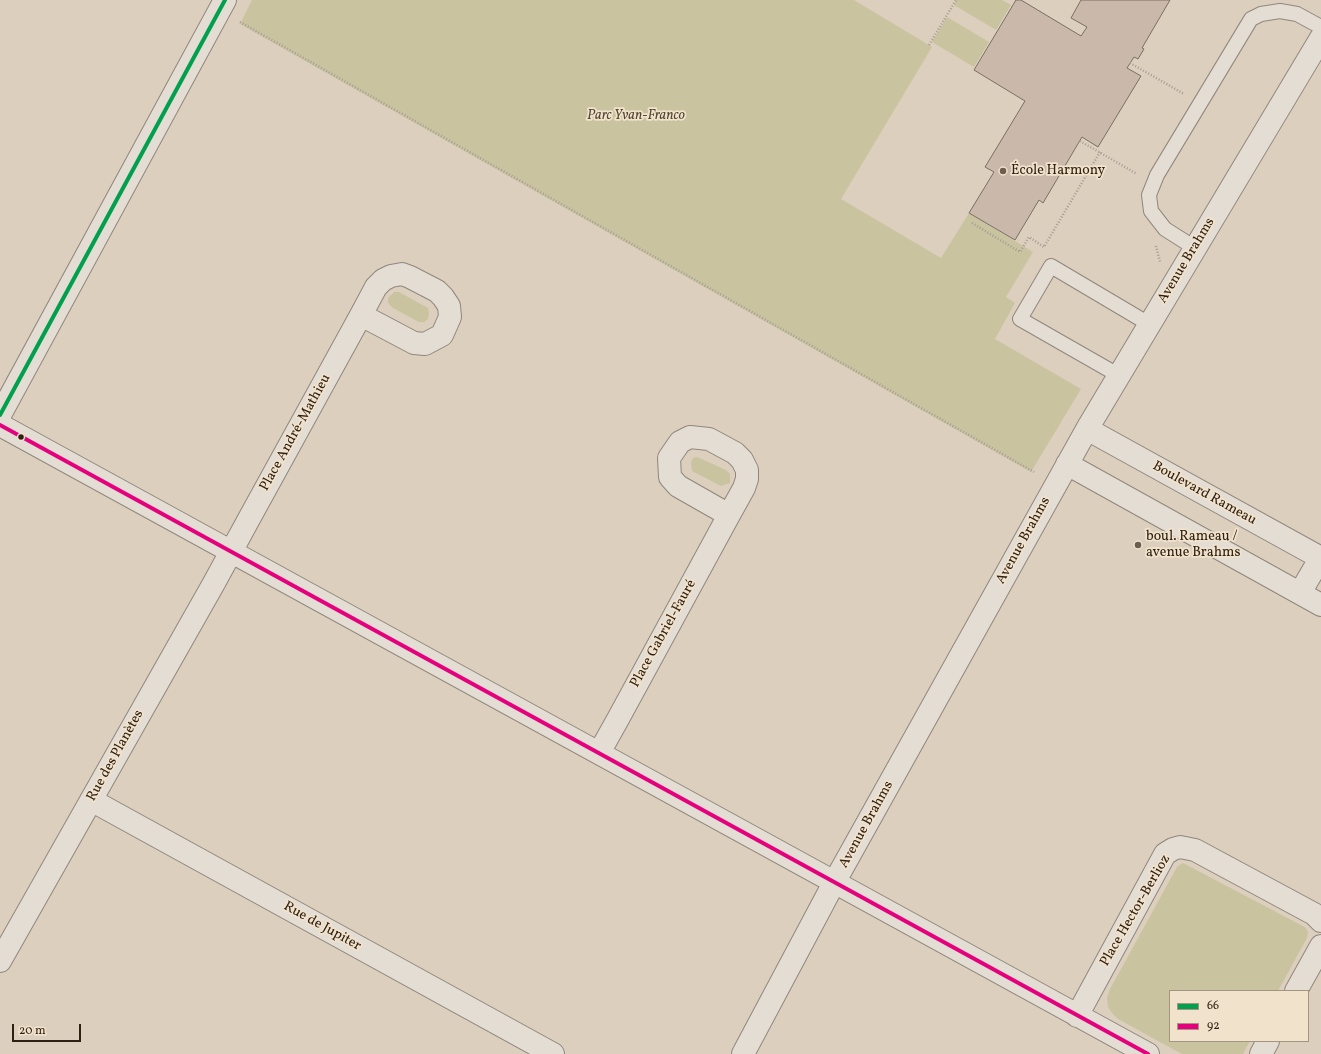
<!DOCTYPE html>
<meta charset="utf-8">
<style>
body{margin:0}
#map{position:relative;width:1321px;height:1054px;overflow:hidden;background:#dccfbd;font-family:Vollkorn,serif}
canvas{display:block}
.legend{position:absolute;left:1169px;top:990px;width:140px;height:52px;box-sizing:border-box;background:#f1e2cc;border:1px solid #a49482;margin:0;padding:5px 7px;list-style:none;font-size:12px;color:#302013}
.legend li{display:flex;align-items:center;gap:8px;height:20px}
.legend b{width:20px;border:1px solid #a49482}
.scale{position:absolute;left:12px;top:1024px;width:69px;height:18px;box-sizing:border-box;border:2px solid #302013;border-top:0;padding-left:5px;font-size:12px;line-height:14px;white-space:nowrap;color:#302013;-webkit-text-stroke:3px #f1e2cc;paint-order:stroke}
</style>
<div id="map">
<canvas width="1321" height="1054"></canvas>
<ul class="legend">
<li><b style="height:5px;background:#029f4e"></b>66</li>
<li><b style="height:5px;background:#e5007d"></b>92</li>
</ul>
<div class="scale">20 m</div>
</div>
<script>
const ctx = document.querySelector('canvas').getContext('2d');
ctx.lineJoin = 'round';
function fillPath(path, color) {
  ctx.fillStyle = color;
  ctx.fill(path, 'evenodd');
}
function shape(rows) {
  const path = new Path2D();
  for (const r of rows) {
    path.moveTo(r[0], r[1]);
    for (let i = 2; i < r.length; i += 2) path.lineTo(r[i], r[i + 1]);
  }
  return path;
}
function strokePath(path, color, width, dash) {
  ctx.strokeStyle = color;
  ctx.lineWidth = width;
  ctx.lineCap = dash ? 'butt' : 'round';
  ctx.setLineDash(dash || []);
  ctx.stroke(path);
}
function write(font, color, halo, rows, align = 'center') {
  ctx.font = font + ' Vollkorn,serif';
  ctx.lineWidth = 3.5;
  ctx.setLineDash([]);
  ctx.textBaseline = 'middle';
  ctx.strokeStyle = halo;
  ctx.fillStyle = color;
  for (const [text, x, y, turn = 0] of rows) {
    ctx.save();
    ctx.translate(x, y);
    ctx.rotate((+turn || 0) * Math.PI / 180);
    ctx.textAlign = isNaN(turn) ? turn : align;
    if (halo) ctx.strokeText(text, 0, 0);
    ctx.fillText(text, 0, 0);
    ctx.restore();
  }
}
fillPath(shape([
 [252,0,854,0,932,47,841,199,941,258,969,213,1033,252,1006,297,1015,303,995,339,1081,389,1031,472,240,24],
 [956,0,1002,0,1011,5,996,30,954,5],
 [947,17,989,42,974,67,932,42],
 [394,292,399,292,428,308,429,313,428,319,424,322,419,322,393,308,388,303,388,298],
 [697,457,726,470,730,474,730,483,721,486,692,471,691,462,693,458],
 [1183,863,1299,924,1305,927,1308,932,1307,938,1278,991,1170,991,1170,1041,1250,1041,1243,1054,1182,1054,1118,1019,1112,1013,1108,1007,1107,998,1110,989,1177,867]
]), '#cac3a0');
const building = shape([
 [1016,0,1021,0,1081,36,1087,27,1071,18,1081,0,1170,0,1142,48,1144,49,1138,59,1134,57,1127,68,1141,76,1098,147,1082,137,1043,203,1039,200,1015,240,969,213,994,172,985,167,1025,101,974,70,1016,0]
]);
fillPath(building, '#cab8aa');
strokePath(building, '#786f64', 1);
const lane = shape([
 [1195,248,1165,229,1151,211,1149,195,1157,175,1251,19,1261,14,1280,11,1297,14,1321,27],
 [1118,375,1020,319,1051,266,1149,324]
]);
const street = shape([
 [0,415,225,0],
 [0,425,1148,1054],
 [1087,429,1321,558],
 [1067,464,1321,605],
 [1300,593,1321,557],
 [599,753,618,719,729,515,744,488,747,479,747,470,742,460,735,453,709,439,690,437,680,442,669,458,670,477,678,486,729,515],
 [91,800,553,1054],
 [0,961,214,583,250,517,361,315,376,287,383,280,391,276,402,274,410,277,437,291,443,297,449,306,450,317,442,335,425,344,414,343,361,315],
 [1296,991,1321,946],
 [1077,1016,1165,854,1173,849,1180,847,1195,850,1314,914,1321,921],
 [743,1054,835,881,1087,429,1321,38],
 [1261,1054,1268,1041]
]);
strokePath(lane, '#90877c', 16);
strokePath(street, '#90877c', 24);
strokePath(shape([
 [240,22,1034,472],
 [929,45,956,0],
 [1130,63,1184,94],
 [1080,141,1137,174],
 [972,223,1020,252,1029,237,1044,247,1100,152],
 [1156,246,1160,262]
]), '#a39c94', 2.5, [1, 2]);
strokePath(lane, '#e4ddd4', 14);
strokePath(street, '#e4ddd4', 22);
strokePath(shape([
 [0,415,225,0]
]), '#029f4e', 4);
strokePath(shape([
 [0,425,1148,1054]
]), '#e5007d', 4);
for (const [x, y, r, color] of [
 [1003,171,4,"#6c5d4e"],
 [21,437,3.5,"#302013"],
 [1138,545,4,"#6c5d4e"]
]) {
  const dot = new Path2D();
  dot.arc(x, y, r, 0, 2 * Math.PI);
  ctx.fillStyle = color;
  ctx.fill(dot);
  strokePath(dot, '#f1e2cc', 1.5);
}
write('italic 14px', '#534630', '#f1e2cc', [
 ["Parc Yvan-Franco",636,116]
]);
write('14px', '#302013', '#f1e2cc', [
 ["École Harmony",1011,171],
 ["boul. Rameau /",1146,537],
 ["avenue Brahms",1146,553]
], 'left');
write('14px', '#302013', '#f1e2cc', [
 ["Avenue Brahms",1187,261,-59],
 ["Place André-Mathieu",296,433,-61],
 ["Boulevard Rameau",1204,494,29],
 ["Avenue Brahms",1024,541,-61],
 ["Place Gabriel-Fauré",664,634,-61],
 ["Rue des Planètes",116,756,-61],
 ["Avenue Brahms",867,825,-61],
 ["Place Hector-Berlioz",1136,911,-60],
 ["Rue de Jupiter",322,927,29]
]);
</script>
